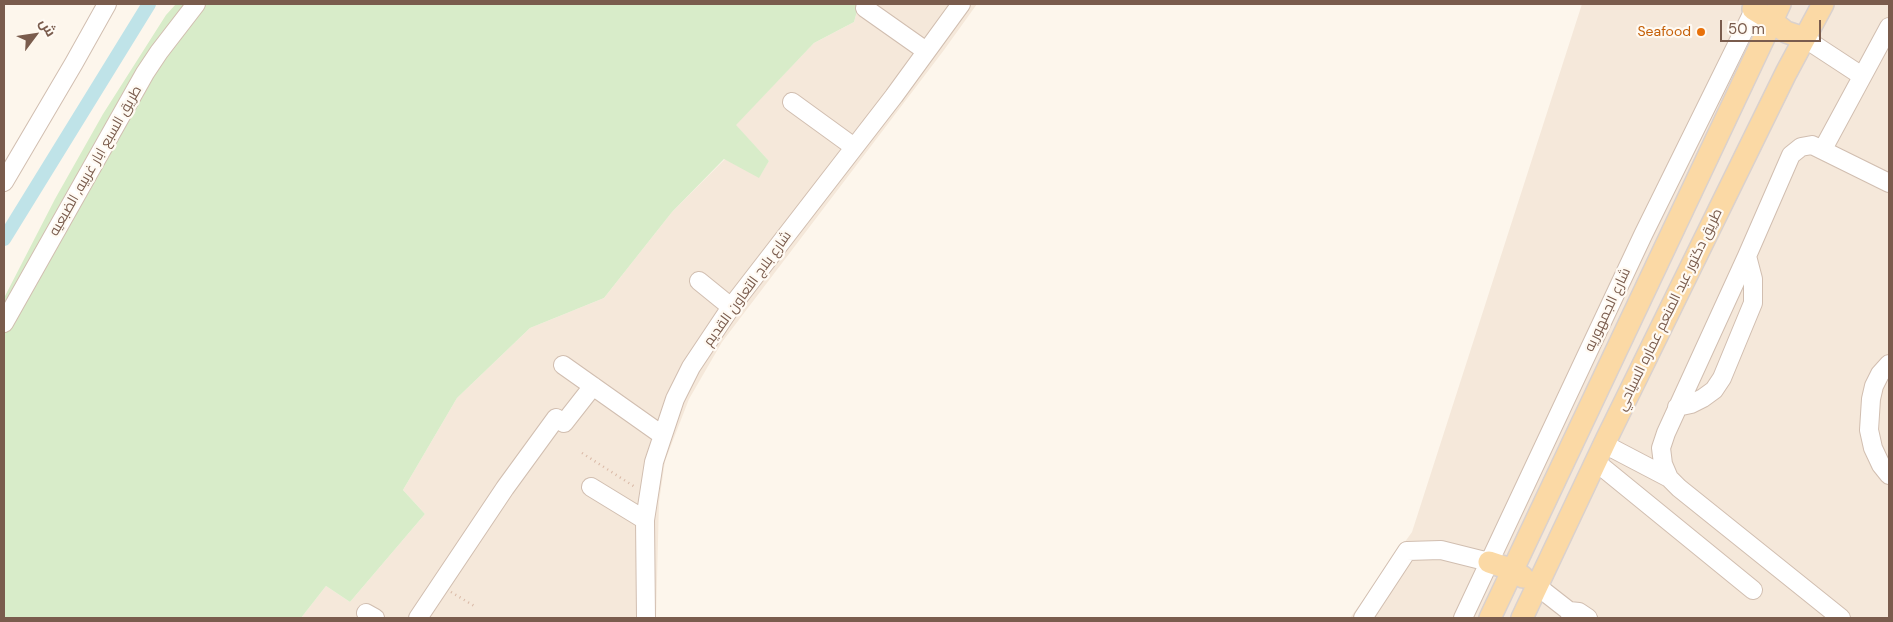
<!DOCTYPE html>
<meta charset="utf-8">
<style>
body{margin:0}
#map{position:relative;width:1893px;height:622px;overflow:hidden;background:#fdf6ec;font-family:"DM Sans",Cairo,sans-serif}
canvas{display:block}
.frame{position:absolute;inset:0;border:5px solid #7a5c4d;pointer-events:none}
.north{position:absolute;left:10px;top:10px;width:50px;height:50px;-webkit-text-stroke:4px #fffaf3;paint-order:stroke;rotate:59deg;font-size:14px;font-weight:700;line-height:20px;text-align:center;color:#7a5c4d}
.north::after{content:'';display:block;margin:auto;width:18px;height:22px;background:#7a5c4d;clip-path:polygon(50% 0,100% 100%,50% 72%,0 100%)}
.scale{position:absolute;left:1720px;top:20px;width:101px;height:22px;box-sizing:border-box;border:2px solid #7a5c4d;border-top:0;padding-left:6px;font-size:15px;line-height:18px;white-space:nowrap;color:#7a5c4d;-webkit-text-stroke:4px #fffaf3;paint-order:stroke}
</style>
<div id="map">
<canvas width="1893" height="622"></canvas>
<div class="frame"></div>
<div class="north">ش</div>
<div class="scale">50 m</div>
</div>
<script>
const ctx = document.querySelector('canvas').getContext('2d');
ctx.lineJoin = 'round';
function fillPath(path, color) {
  ctx.fillStyle = color;
  ctx.fill(path, 'evenodd');
}
function shape(rows) {
  const path = new Path2D();
  for (const r of rows) {
    path.moveTo(r[0], r[1]);
    for (let i = 2; i < r.length; i += 2) path.lineTo(r[i], r[i + 1]);
  }
  return path;
}
function strokePath(path, color, width, dash) {
  ctx.strokeStyle = color;
  ctx.lineWidth = width;
  ctx.lineCap = dash ? 'butt' : 'round';
  ctx.setLineDash(dash || []);
  ctx.stroke(path);
}
function write(font, color, halo, rows, align = 'center') {
  ctx.font = font + ' "DM Sans",Cairo,sans-serif';
  ctx.lineWidth = 4.5;
  ctx.setLineDash([]);
  ctx.textBaseline = 'middle';
  ctx.strokeStyle = halo;
  ctx.fillStyle = color;
  for (const [text, x, y, turn = 0] of rows) {
    ctx.save();
    ctx.translate(x, y);
    ctx.rotate((+turn || 0) * Math.PI / 180);
    ctx.textAlign = isNaN(turn) ? turn : align;
    if (halo) ctx.strokeText(text, 0, 0);
    ctx.fillText(text, 0, 0);
    ctx.restore();
  }
}
fillPath(shape([
 [859,4,977,4,944,50,722,342,689,399,665,461,659,502,656,618,301,618,326,586,350,602,425,514,403,490,457,398,530,328,604,298,672,212,725,159,759,177,769,161,735,125,814,43,854,22],
 [1582,4,1889,4,1889,618,1350,618,1412,532]
]), '#f5e8da');
fillPath(shape([
 [176,4,859,4,854,22,814,43,736,125,769,161,759,178,724,159,672,212,604,298,530,328,457,398,403,490,425,514,350,602,326,586,301,618,4,618,4,298,55,199,103,114,166,15]
]), '#d8ecc9');
strokePath(shape([
 [4,239,149,4]
]), '#bfe3e8', 14);
const minor = shape([
 [865,8,926,51],
 [1804,38,1862,76],
 [792,102,854,147],
 [1823,149,1889,27],
 [4,182,74,63,107,4],
 [699,281,731,307],
 [4,323,145,73,159,52,196,4],
 [1889,364,1880,374,1874,386,1871,399,1869,430,1873,448,1881,465,1889,475],
 [563,365,662,435],
 [1677,407,1691,404,1703,398,1714,390,1722,378,1753,303,1753,279,1747,256],
 [1604,444,1669,478],
 [1596,462,1753,590],
 [591,487,645,520],
 [1537,586,1569,611,1571,618],
 [1569,611,1579,612,1588,618],
 [366,613,375,618],
 [418,618,505,488,556,418,564,423,593,386],
 [646,618,645,520,654,462,675,399,691,367,731,307,894,96,961,4],
 [1363,618,1407,551,1441,550,1489,562],
 [1463,618,1643,235,1757,4],
 [1841,618,1679,488,1669,478,1663,464,1661,448,1666,433,1747,256,1791,155,1801,147,1812,145,1889,183]
]);
const major = shape([
 [1753,9,1771,20,1786,32,1804,38],
 [1489,562,1513,570,1523,577],
 [1490,618,1780,4],
 [1522,618,1607,438,1786,73,1823,4]
]);
strokePath(minor, '#d1beb0', 20);
strokePath(major, '#dad1cd', 24);
strokePath(shape([
 [582,453,635,487],
 [451,592,476,607]
]), '#d9b8a5', 2.5, [1, 4]);
strokePath(minor, '#fff', 18);
strokePath(major, '#fbd9a5', 21);
for (const [x, y, r, color] of [
 [1701,32,5,"#e8710a"]
]) {
  const dot = new Path2D();
  dot.arc(x, y, r, 0, 2 * Math.PI);
  ctx.fillStyle = color;
  ctx.fill(dot);
  strokePath(dot, '#fffaf3', 2);
}
write('14px', '#c56008', '#fffaf3', [
 ["Seafood",1691,32]
], 'right');
write('14px', '#7a5c4d', '#fffaf3', [
 ["طريق السبع ابار غربيه, الضبعيه",96,161,-60],
 ["شارع بلاج التعاون القديم",748,289,-54],
 ["شارع الجمهوريه",1608,310,-65],
 ["طريق دكتور عبد المنعم عماره السياحي",1670,310,-64]
]);
</script>
